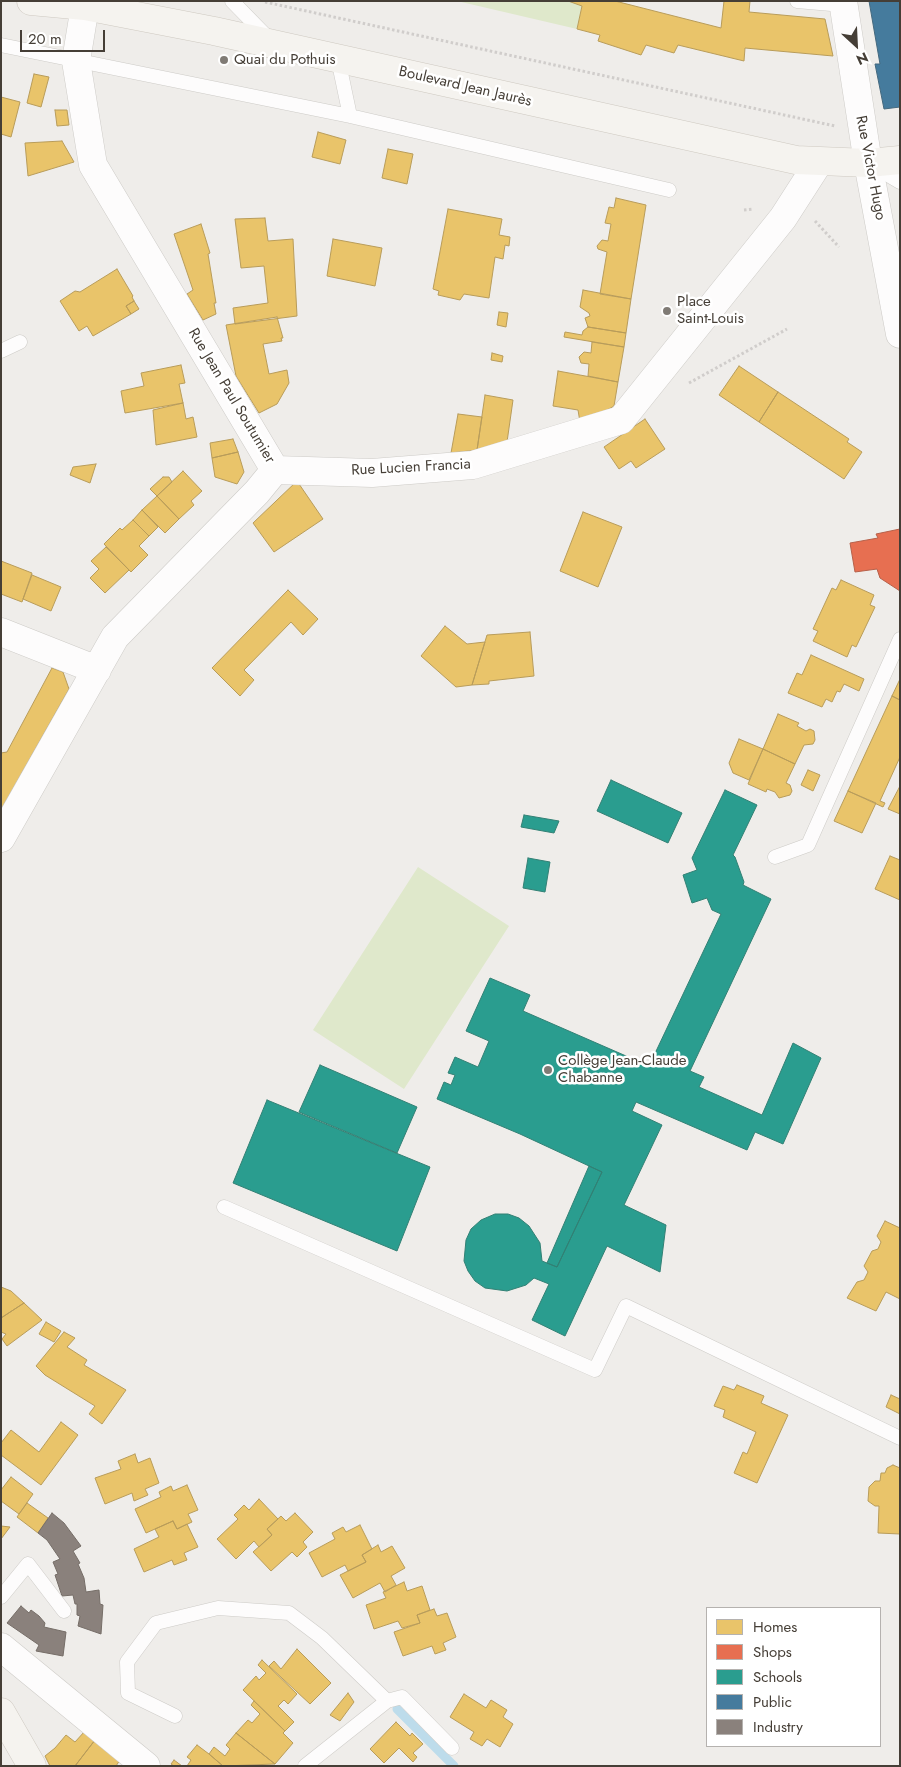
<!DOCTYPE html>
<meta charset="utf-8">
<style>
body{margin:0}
#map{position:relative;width:901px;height:1767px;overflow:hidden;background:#efedea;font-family:Jost,sans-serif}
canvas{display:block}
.frame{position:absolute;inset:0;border:2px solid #453e36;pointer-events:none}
.legend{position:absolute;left:706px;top:1607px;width:175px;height:140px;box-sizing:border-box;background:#fff;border:1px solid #b5b2af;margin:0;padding:6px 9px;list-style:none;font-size:15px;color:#453e36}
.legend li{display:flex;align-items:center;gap:10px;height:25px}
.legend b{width:25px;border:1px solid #b5b2af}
.north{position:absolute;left:831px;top:20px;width:50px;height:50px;-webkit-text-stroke:4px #fff;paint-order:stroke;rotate:155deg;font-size:14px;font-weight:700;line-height:20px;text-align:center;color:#453e36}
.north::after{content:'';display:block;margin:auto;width:18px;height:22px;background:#453e36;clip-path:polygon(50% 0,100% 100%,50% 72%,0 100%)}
.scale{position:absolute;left:20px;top:30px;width:85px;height:22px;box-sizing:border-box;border:2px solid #453e36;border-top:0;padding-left:6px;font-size:15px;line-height:18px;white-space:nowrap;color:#453e36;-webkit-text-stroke:4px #fff;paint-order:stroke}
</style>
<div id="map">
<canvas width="901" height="1767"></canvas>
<div class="frame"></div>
<ul class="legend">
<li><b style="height:14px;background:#e9c46a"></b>Homes</li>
<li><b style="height:14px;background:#e76f51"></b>Shops</li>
<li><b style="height:14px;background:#2a9d8f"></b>Schools</li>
<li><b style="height:14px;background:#457b9d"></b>Public</li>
<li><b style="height:14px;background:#8a817c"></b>Industry</li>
</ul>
<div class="north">N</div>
<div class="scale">20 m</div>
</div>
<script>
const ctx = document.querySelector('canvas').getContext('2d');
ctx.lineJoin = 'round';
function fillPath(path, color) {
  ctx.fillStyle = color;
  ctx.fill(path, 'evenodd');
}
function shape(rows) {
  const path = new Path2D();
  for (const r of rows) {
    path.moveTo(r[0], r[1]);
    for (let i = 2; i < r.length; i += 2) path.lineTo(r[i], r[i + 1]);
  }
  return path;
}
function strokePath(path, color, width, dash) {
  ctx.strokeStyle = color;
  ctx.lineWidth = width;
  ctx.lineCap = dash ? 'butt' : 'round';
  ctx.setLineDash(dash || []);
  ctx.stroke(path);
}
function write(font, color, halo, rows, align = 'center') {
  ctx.font = font + ' Jost,sans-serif';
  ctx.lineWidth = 5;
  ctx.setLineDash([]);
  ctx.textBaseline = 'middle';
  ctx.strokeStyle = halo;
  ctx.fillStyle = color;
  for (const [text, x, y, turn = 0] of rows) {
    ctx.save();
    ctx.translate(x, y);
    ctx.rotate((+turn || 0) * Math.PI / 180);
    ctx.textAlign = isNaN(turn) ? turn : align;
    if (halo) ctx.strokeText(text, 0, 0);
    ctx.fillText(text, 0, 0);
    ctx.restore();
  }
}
fillPath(shape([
 [457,1,568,1,582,6,577,29],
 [418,867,509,926,404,1089,313,1030]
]), '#dfe8cb');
const homes = shape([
 [568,1,615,1,721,28,724,1,750,1,749,12,825,19,833,56,745,48,744,61,678,45,674,53,646,45,641,55,598,41,600,35,577,29,582,6,568,1],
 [34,74,49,77,41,107,27,103,34,74],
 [1,97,20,102,11,137,1,134,1,97],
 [55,110,67,110,69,125,57,126,55,110],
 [318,132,346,140,340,164,312,157,318,132],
 [62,141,74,162,28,176,25,143,62,141],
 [388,149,413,154,407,184,382,178,388,149],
 [616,198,646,205,631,299,600,294,607,252,598,249,597,246,602,240,608,241,611,224,605,223,609,207,614,208,616,198],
 [448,209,502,219,499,235,510,237,509,246,505,245,503,259,495,257,489,298,464,294,460,300,438,295,439,291,433,289,448,209],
 [265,218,268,241,293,239,297,316,235,324,233,308,268,303,264,266,241,268,235,219,265,218],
 [201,224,210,253,208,254,216,303,214,303,216,314,203,320,187,294,193,290,174,234,201,224],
 [333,239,382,248,375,286,327,276,333,239],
 [117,269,133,296,132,297,134,301,126,306,131,314,93,336,87,326,79,331,60,301,75,291,80,292,117,269],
 [583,290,631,299,626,333,588,327,585,318,590,316,589,313,580,307,583,290],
 [134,301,139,309,131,314,126,306,134,301],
 [499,312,508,313,506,327,497,325,499,312],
 [277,317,283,338,281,338,282,341,263,344,269,374,287,370,289,383,277,404,259,413,236,376,226,325,277,317],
 [588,327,626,333,624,347,564,337,565,332,582,335,583,331,588,327],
 [592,342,624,347,618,382,588,376,589,364,581,363,579,357,584,352,591,353,592,342],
 [492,353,503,356,502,362,491,360,492,353],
 [181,365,185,383,179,384,183,403,125,413,121,391,144,386,141,373,181,365],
 [739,366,778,392,759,422,719,395,739,366],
 [558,371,618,382,614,406,592,419,580,422,578,410,553,406,558,371],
 [778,392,849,439,847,442,862,452,844,479,759,422,778,392],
 [485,395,513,400,507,442,477,450,485,395],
 [183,403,186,419,193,417,197,437,156,445,153,410,183,403],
 [458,414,482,417,477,450,451,453,458,414],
 [645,419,665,449,636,468,631,461,619,469,604,447,645,419],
 [233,439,238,452,212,458,210,443,233,439],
 [238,452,244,472,237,484,215,477,212,458,238,452],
 [96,464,90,483,70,475,73,467,96,464],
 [183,471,202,491,191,501,194,505,179,519,157,496,183,471],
 [163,477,169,477,172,482,157,496,150,489,163,477],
 [297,481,323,519,274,552,253,523,297,481],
 [157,496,179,519,165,533,142,510,157,496],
 [142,510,158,527,149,536,133,520,142,510],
 [583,512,622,527,598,587,560,571,583,512],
 [133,520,149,536,139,546,148,555,131,572,104,544,120,528,122,530,133,520],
 [106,547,129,570,105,593,90,578,99,569,91,561,106,547],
 [1,561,32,573,22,602,1,594,1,561],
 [32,575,61,587,51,611,23,599,32,575],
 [841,580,874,595,870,605,875,607,856,647,852,645,847,657,813,641,818,631,813,629,832,588,836,590,841,580],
 [288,590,318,619,303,635,291,622,244,670,254,680,240,696,212,668,288,590],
 [445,626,467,644,485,642,472,685,456,687,421,656,445,626],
 [530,632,534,676,489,681,489,684,472,685,487,635,530,632],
 [811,655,864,679,859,691,844,684,840,692,837,691,832,702,826,699,822,707,788,693,797,673,802,675,811,655],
 [52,668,63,672,69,689,1,810,1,753,7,752,52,668],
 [900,679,900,700,892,696,900,679],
 [892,696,900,700,900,757,880,801,885,803,883,807,848,791,892,696],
 [778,714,799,723,797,726,806,731,810,729,814,731,815,740,813,744,804,745,795,764,763,749,778,714],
 [739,739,763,749,749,780,733,773,729,763,739,739],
 [763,749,795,764,786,783,790,785,792,791,790,795,779,798,775,792,767,789,766,792,748,784,763,749],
 [808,770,820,775,813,791,801,785,808,770],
 [900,786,900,814,888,809,900,786],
 [848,791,876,803,862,833,834,821,848,791],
 [890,856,900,860,900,900,875,889,890,856],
 [885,1221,900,1228,900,1299,886,1292,876,1311,847,1298,857,1282,864,1280,868,1272,864,1266,872,1251,878,1249,881,1242,877,1236,885,1221],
 [1,1287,11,1291,24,1303,1,1318,1,1287],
 [24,1303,42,1320,7,1346,2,1339,6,1334,1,1332,1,1318,24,1303],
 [46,1322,61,1331,54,1342,39,1334,46,1322],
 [64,1332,75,1338,67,1347,87,1360,84,1365,126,1390,102,1424,89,1414,95,1406,45,1375,36,1366,64,1332],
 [737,1385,764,1396,761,1403,788,1415,757,1483,734,1473,743,1452,747,1454,756,1432,723,1417,725,1410,714,1406,723,1386,734,1390,737,1385],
 [891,1395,900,1399,900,1414,886,1407,891,1395],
 [61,1422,78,1435,41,1485,1,1455,1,1443,11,1430,39,1452,61,1422],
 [135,1454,138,1463,150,1458,159,1483,145,1489,148,1495,134,1501,132,1493,105,1504,95,1478,121,1469,118,1461,135,1454],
 [893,1465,900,1468,900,1534,878,1533,879,1506,875,1506,868,1501,869,1487,875,1481,880,1481,881,1473,885,1473,887,1468,893,1465],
 [11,1477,33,1494,19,1514,1,1501,1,1490,11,1477],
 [187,1485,198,1510,188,1514,192,1522,177,1529,173,1521,146,1533,135,1509,161,1497,159,1492,171,1486,173,1491,187,1485],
 [259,1499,278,1519,267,1529,272,1535,259,1547,254,1541,236,1559,217,1539,238,1519,234,1515,244,1505,249,1510,259,1499],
 [27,1503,48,1518,38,1533,17,1517,27,1503],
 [295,1513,313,1532,303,1542,307,1547,297,1557,292,1552,271,1571,253,1552,272,1535,267,1529,281,1516,286,1521,295,1513],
 [173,1521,177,1529,187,1524,198,1547,184,1553,187,1560,174,1565,172,1560,144,1572,134,1549,159,1537,155,1529,173,1521],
 [360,1525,372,1549,362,1555,366,1562,348,1571,345,1565,322,1577,309,1553,335,1539,332,1533,343,1527,346,1532,360,1525],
 [1,1526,10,1527,1,1539,1,1526],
 [378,1545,381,1552,392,1546,405,1568,391,1576,396,1585,385,1592,380,1583,353,1598,340,1575,366,1562,362,1555,378,1545],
 [404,1582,407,1591,422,1586,430,1610,417,1615,420,1623,402,1628,398,1621,374,1629,366,1605,386,1598,383,1592,404,1582],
 [434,1609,437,1616,447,1613,456,1637,443,1643,446,1650,435,1654,432,1646,403,1656,394,1632,420,1623,417,1615,434,1609],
 [297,1649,331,1683,310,1704,269,1666,274,1661,281,1669,297,1649],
 [262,1660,297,1694,288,1704,284,1700,278,1706,294,1722,285,1731,243,1690,256,1676,259,1680,266,1673,258,1665,262,1660],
 [348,1693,354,1702,340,1721,330,1715,348,1693],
 [464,1694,486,1708,491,1700,507,1710,503,1717,513,1724,500,1747,487,1739,482,1746,470,1739,474,1732,450,1717,464,1694],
 [254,1701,285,1731,283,1733,293,1743,275,1764,236,1733,248,1720,252,1723,260,1714,251,1705,254,1701],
 [396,1722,410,1736,412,1733,423,1744,413,1753,417,1757,413,1762,399,1748,384,1763,370,1749,396,1722],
 [85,1731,95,1740,75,1766,50,1766,45,1756,55,1748,66,1735,75,1742,85,1731],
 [236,1733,275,1764,223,1766,209,1754,214,1747,225,1756,230,1749,226,1745,236,1733],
 [95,1740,120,1760,116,1766,75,1766,95,1740],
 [197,1745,209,1754,223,1766,187,1766,191,1760,187,1757,197,1745],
 [174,1760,182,1766,174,1766,171,1764,174,1760]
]);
fillPath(homes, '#e9c46a');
strokePath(homes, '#b89c5a', 1);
const shops = shape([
 [900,529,900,591,880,578,877,569,855,572,850,543,878,538,876,534,900,529]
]);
fillPath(shops, '#e76f51');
strokePath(shops, '#b66049', 1);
const schools = shape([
 [611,780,682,813,668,843,597,811,611,780],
 [725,790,757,805,733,855,735,857,744,882,743,885,771,899,690,1071,704,1077,699,1087,762,1115,793,1043,821,1058,783,1144,755,1132,747,1150,636,1102,632,1111,662,1125,624,1205,666,1225,660,1272,607,1246,565,1336,532,1320,549,1284,534,1278,526,1285,507,1291,485,1288,475,1281,468,1271,464,1261,466,1240,471,1229,481,1220,495,1214,508,1214,519,1218,529,1226,540,1243,542,1261,557,1267,602,1172,520,1134,437,1099,444,1082,451,1085,455,1075,448,1073,455,1057,478,1067,489,1041,466,1031,490,978,530,995,523,1011,649,1066,721,914,712,910,707,898,692,903,683,875,697,870,692,858,725,790],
 [524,815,559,821,554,833,521,827,524,815],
 [528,858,550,862,545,892,523,888,528,858],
 [320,1065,417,1107,397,1153,299,1112,320,1065],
 [267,1100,430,1167,397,1251,233,1183,267,1100],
 [589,1166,602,1172,557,1267,547,1263,589,1166]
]);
fillPath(schools, '#2a9d8f');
strokePath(schools, '#328074', 1);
const public = shape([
 [869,1,900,1,900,107,884,109,875,64,880,64,869,1]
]);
fillPath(public, '#457b9d');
strokePath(public, '#45697e', 1);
const industry = shape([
 [52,1513,64,1523,81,1546,73,1551,80,1563,78,1564,84,1578,86,1592,99,1590,100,1604,103,1605,101,1634,78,1626,80,1616,77,1615,77,1604,75,1604,73,1595,62,1596,55,1575,58,1574,53,1562,60,1559,47,1540,38,1533,52,1513],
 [21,1606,29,1613,31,1610,39,1616,45,1623,44,1627,66,1632,63,1656,36,1651,39,1645,7,1623,21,1606]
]);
fillPath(industry, '#8a817c');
strokePath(industry, '#756d67', 1);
strokePath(shape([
 [397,1709,454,1766]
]), '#bddceb', 9);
const service = shape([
 [232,1,270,40],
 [797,1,843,5],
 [1,45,350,116,669,190],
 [338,59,350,116],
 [873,166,900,182],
 [1,351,20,342],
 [775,857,808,845,900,639],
 [224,1207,595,1370,626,1306,900,1438],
 [1,1597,28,1564,64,1611],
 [387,1701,402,1697,452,1748],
 [175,1716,128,1693,127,1662,156,1623,218,1608,289,1613,322,1638,387,1701,305,1766]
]);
const minor = shape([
 [843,1,868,163,900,334],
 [275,470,372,473,473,465,621,420,783,218,819,162],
 [1,632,97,670],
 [1,838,115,637,257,492,275,470,93,165,76,61,85,6],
 [1,1647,146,1766]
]);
const secondary = shape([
 [31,1,85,6,214,31,796,160,868,163,900,160],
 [1,1712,32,1766]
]);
strokePath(service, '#cdcbc7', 15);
strokePath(minor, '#cdcbc7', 29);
strokePath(secondary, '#cec9c1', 29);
strokePath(shape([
 [265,2,835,126],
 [744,210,753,209],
 [815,221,839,247],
 [689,383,787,329]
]), '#d0cdcb', 3, [2.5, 2.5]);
strokePath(service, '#fdfcfc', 14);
strokePath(minor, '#fdfcfc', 28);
strokePath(secondary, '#f5f3ef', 28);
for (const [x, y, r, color] of [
 [224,60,5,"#807b75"],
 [667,311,5,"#807b75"],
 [548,1070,5,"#807b75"]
]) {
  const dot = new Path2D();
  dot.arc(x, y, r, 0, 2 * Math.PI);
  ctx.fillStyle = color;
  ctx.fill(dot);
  strokePath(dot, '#fff', 2);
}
write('15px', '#453e36', '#fff', [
 ["Quai du Pothuis",234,60],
 ["Place",677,302],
 ["Saint-Louis",677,319],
 ["Collège Jean-Claude",558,1061],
 ["Chabanne",558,1078]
], 'left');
write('15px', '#453e36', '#fff', [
 ["Boulevard Jean Jaurès",465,87,13],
 ["Rue Victor Hugo",870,168,79],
 ["Rue Jean Paul Soutumier",231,396,59],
 ["Rue Lucien Francia",411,468,-3]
]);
</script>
